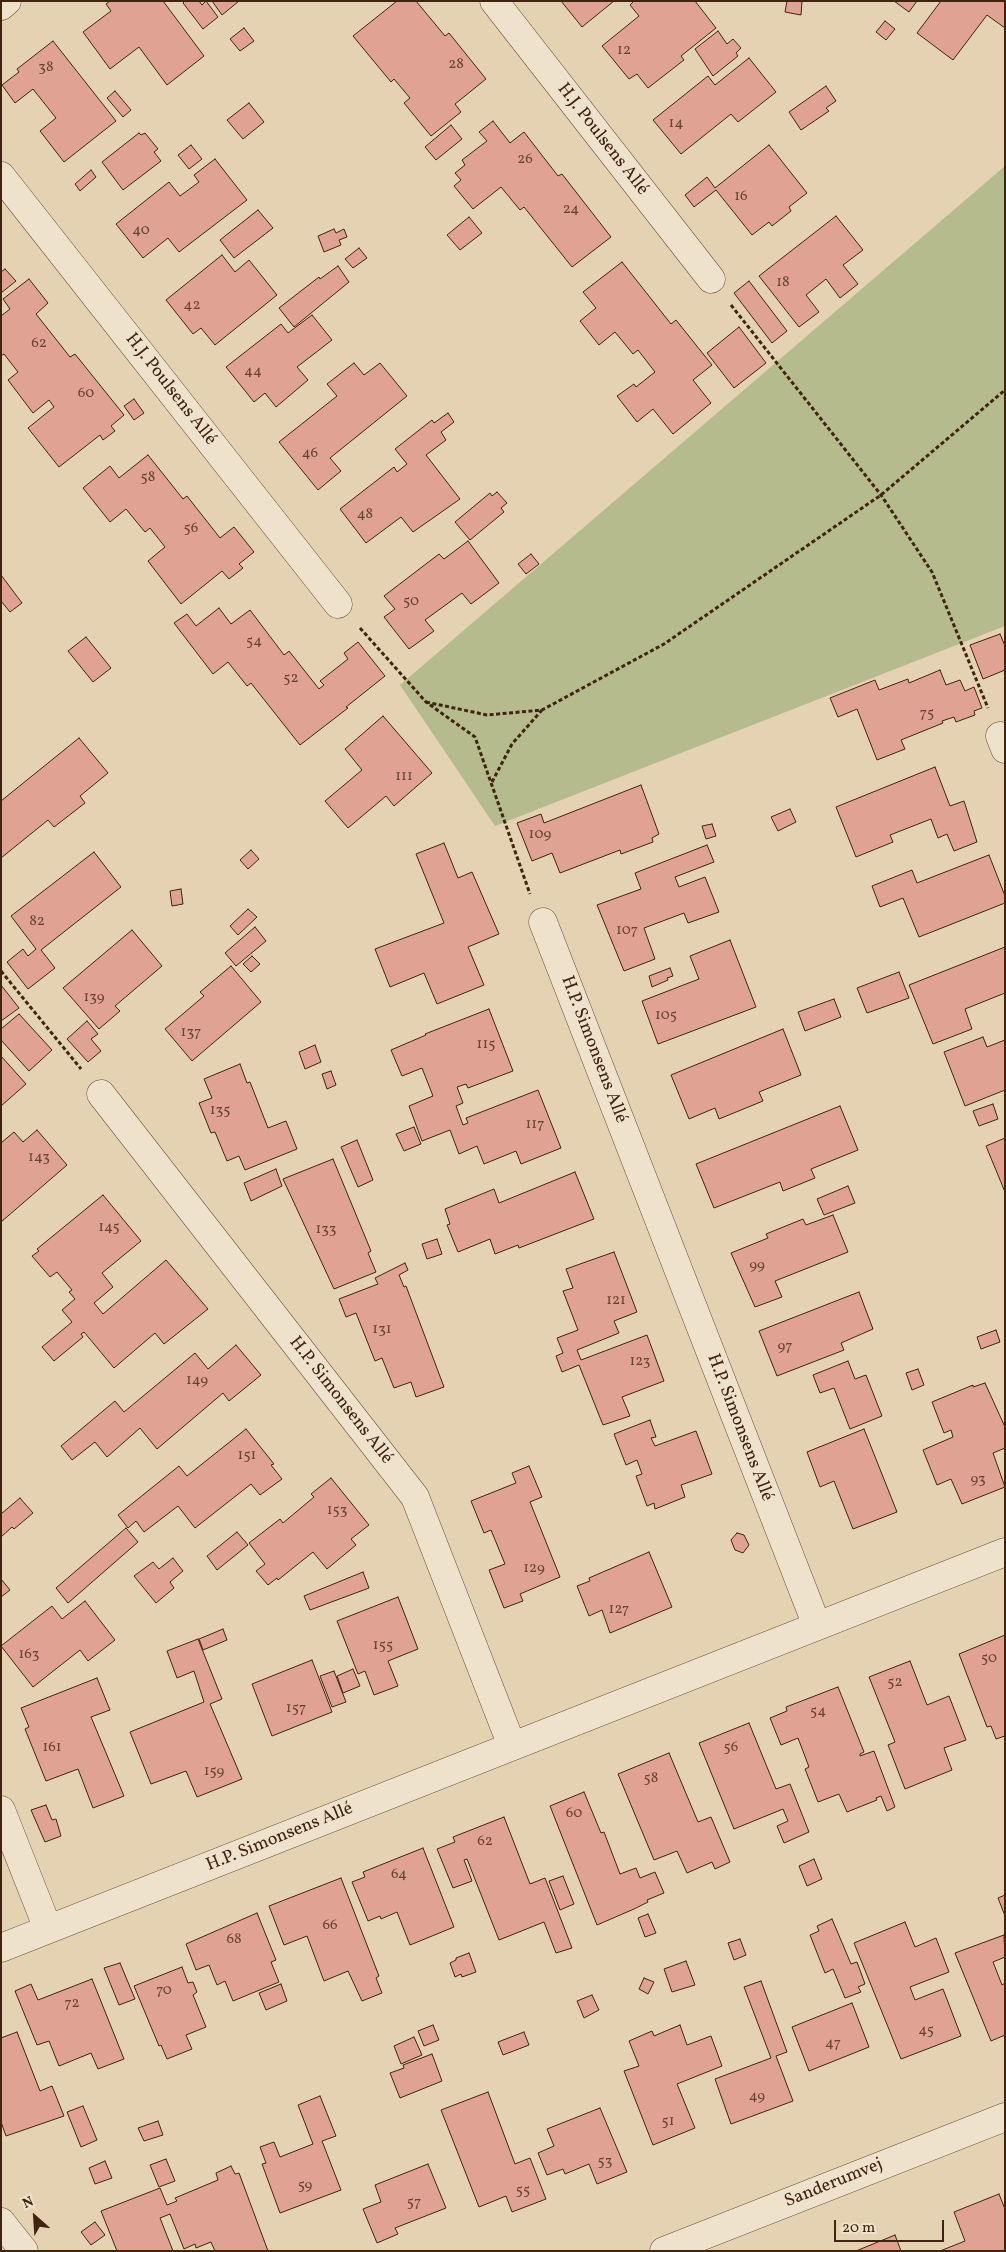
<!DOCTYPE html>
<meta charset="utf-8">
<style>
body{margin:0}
#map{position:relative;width:1006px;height:2252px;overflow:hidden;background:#e5d2b2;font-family:Vollkorn,serif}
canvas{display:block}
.frame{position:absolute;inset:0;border:2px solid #402410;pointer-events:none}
.north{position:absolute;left:10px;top:2192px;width:50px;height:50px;-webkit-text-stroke:4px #eee2cd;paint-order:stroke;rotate:334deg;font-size:14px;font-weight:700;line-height:20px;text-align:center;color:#402410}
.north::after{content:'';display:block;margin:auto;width:18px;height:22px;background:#402410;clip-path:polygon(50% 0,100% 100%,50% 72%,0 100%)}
.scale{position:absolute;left:834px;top:2220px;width:110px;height:22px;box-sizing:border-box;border:2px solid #402410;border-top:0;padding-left:6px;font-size:15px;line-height:18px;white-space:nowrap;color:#402410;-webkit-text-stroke:4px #eee2cd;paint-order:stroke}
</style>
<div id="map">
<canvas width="1006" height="2252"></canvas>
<div class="frame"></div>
<div class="north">N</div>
<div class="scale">20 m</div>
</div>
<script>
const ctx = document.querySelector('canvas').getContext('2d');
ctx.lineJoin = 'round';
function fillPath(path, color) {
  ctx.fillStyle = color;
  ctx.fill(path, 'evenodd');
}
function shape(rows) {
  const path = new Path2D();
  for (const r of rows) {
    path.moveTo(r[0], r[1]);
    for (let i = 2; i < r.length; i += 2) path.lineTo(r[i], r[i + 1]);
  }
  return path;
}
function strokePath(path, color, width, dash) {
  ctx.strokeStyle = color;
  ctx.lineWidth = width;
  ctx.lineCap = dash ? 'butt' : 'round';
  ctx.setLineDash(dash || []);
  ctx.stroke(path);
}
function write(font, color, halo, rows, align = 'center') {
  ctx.font = font + ' Vollkorn,serif';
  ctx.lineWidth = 5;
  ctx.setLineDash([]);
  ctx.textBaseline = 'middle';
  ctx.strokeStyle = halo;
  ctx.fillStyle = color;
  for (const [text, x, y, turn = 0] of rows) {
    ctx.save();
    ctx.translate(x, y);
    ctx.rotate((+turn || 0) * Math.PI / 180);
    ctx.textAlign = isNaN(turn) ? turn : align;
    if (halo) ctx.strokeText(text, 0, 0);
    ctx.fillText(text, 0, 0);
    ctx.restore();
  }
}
fillPath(shape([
 [1005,166,1005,626,495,826,400,685]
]), '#b5bb8c');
const building = shape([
 [110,1,163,1,204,56,167,85,139,47,110,69,83,32,111,11,106,4,110,1],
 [185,1,199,1,202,5,206,1,218,17,203,29,183,3,185,1],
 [212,1,239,1,222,15,212,1],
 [397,1,416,1,445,36,449,33,486,79,455,104,461,112,431,136,404,103,410,98,394,79,391,82,353,36,397,1],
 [561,1,614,1,582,27,561,1],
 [634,1,695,1,716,28,681,56,684,60,648,88,637,74,629,79,602,46,639,16,630,5,634,1],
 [787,1,802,1,801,15,785,12,787,1],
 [894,1,917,1,909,12,894,1],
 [941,1,1005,1,1005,28,987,15,953,60,917,33,941,1],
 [885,21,895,29,886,40,876,32,885,21],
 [244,28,254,41,240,51,230,39,244,28],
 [718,31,727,44,733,39,741,48,736,53,738,56,713,76,695,49,718,31],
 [53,41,116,121,64,162,40,131,56,118,33,89,15,103,2,85,19,72,17,69,53,41],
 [749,58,776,92,738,122,731,114,681,154,653,120,708,76,715,85,749,58],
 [826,86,836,101,826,108,829,111,801,130,789,112,826,86],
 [115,91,131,110,123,117,107,98,115,91],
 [249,103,264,122,243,139,227,120,249,103],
 [493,121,510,143,524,132,558,176,562,174,611,237,572,267,524,207,520,210,501,187,473,209,454,186,461,180,455,173,465,165,462,160,487,141,479,132,493,121],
 [451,125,462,139,436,160,425,147,451,125],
 [139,133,141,135,145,133,158,149,154,152,161,161,123,190,102,162,139,133],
 [191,145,202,159,189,169,178,155,191,145],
 [769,145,807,193,789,207,791,211,772,226,769,222,752,235,716,190,694,207,685,195,707,177,715,188,769,145],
 [215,159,247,200,179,252,168,238,143,258,116,224,169,182,180,196,199,182,194,175,215,159],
 [91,170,96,177,80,191,75,184,91,170],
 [258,210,273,228,234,258,220,240,258,210],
 [836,216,863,250,843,265,858,284,840,298,826,279,806,295,819,312,799,327,759,276,836,216],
 [469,217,482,233,460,250,447,235,469,217],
 [334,229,336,233,344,229,347,237,339,240,341,245,324,252,318,236,334,229],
 [359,248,367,258,353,268,345,259,359,248],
 [222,255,235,272,249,260,277,295,215,345,201,328,193,334,166,300,222,255],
 [622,262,671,324,676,320,712,365,693,380,711,403,673,434,653,409,637,422,617,396,634,384,636,387,655,372,638,350,633,354,615,332,599,345,580,321,596,308,583,292,622,262],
 [338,266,349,282,294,327,279,308,319,277,320,279,338,266],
 [5,269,16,281,1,293,1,272,5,269],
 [29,279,48,303,36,314,70,357,75,354,124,415,111,426,115,431,103,440,100,435,59,467,28,428,54,407,49,400,33,413,8,380,18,372,4,354,1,356,1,316,10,309,3,299,29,279],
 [749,281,787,331,772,343,734,293,749,281],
 [312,315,332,340,297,367,308,380,276,407,265,393,254,402,226,367,281,324,288,333,312,315],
 [739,327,766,363,734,388,707,353,739,327],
 [354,363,364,375,380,363,407,396,330,458,341,471,318,490,279,442,337,396,327,384,354,363],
 [134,399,144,413,134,420,124,406,134,399],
 [448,413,454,422,441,432,446,440,426,455,460,499,413,532,401,517,366,543,340,509,394,467,397,472,407,464,395,449,432,420,434,423,448,413],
 [148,455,183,499,187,496,220,538,234,527,254,552,239,564,243,568,229,579,222,571,181,604,148,561,165,547,150,528,145,532,126,509,110,522,83,488,110,466,119,478,148,455],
 [497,492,507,503,501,508,504,512,470,540,455,522,490,493,492,496,497,492],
 [468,541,499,583,471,604,462,593,425,620,434,631,409,649,384,617,395,609,384,596,439,554,444,559,468,541],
 [531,554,539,564,526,574,518,564,531,554],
 [1,575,22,603,10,612,1,601,1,575],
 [219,608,231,624,250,610,284,655,289,651,319,689,324,685,320,681,348,659,344,653,358,642,385,676,346,707,348,708,300,745,251,683,247,686,228,662,213,674,174,623,187,614,196,626,219,608],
 [1000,634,1005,646,1005,670,983,679,970,645,1000,634],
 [86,637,111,668,93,682,68,651,86,637],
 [940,670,946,685,960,680,965,691,974,687,982,708,974,711,975,715,956,722,954,717,942,721,943,723,901,740,905,749,877,760,857,709,838,717,830,698,875,680,879,690,908,679,909,683,940,670],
 [383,716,432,773,394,806,386,796,348,828,325,801,362,770,345,749,383,716],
 [79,738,108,773,80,796,85,803,54,827,48,820,1,858,1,801,79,738],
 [935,767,950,806,964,801,977,842,954,851,947,834,938,838,931,819,890,835,893,842,856,857,836,807,935,767],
 [641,785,659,834,652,838,653,842,621,854,620,850,560,873,552,853,532,861,517,823,541,814,544,823,641,785],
 [790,809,796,822,778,831,771,817,790,809],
 [712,824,716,836,706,839,702,826,712,824],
 [444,843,458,878,472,872,499,934,468,947,484,985,437,1004,424,973,390,987,375,949,444,923,416,854,444,843],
 [707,845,714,862,675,877,679,887,705,877,719,912,688,923,684,913,644,928,655,959,624,971,597,905,641,889,635,873,707,845],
 [251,850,259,859,248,869,240,860,251,850],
 [94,852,121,887,41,950,55,968,28,989,7,962,23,949,28,956,36,949,11,916,94,852],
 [989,855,1005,896,1005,903,919,937,903,898,880,907,872,886,912,870,917,883,989,855],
 [181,889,183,904,172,906,170,891,181,889],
 [248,909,257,917,238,935,230,926,248,909],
 [255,927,266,941,236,966,225,953,255,927],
 [132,930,162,966,115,1006,120,1011,99,1029,63,988,132,930],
 [730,940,756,1007,658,1044,642,1001,699,979,690,956,730,940],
 [1005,947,1005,993,965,1009,972,1029,933,1044,909,985,1005,947],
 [252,956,260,964,251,972,243,964,252,956],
 [231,966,261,1002,192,1061,165,1029,204,996,200,992,231,966],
 [670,968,673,976,667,978,668,980,652,987,649,976,670,968],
 [899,972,909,998,867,1013,857,988,899,972],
 [1,985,19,1008,1,1021,1,985],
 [834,999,841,1017,805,1031,798,1012,834,999],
 [489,1009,513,1071,468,1088,466,1084,457,1087,463,1103,456,1106,463,1125,468,1123,466,1118,538,1090,561,1148,521,1164,516,1151,484,1164,477,1146,459,1154,450,1130,422,1141,409,1106,433,1096,422,1068,402,1076,391,1050,426,1035,425,1034,489,1009],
 [19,1014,52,1050,29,1071,1,1040,1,1029,19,1014],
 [87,1021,98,1034,91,1039,101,1051,88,1062,67,1039,87,1021],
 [783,1029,801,1075,759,1092,763,1101,719,1119,715,1108,689,1119,671,1075,783,1029],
 [983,1037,987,1047,1005,1040,1005,1090,965,1106,944,1052,983,1037],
 [315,1045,321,1062,305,1069,299,1052,315,1045],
 [1,1056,26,1084,1,1106,1,1056],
 [240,1064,247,1083,250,1082,268,1128,286,1121,297,1149,245,1170,239,1156,227,1161,215,1132,211,1133,199,1103,212,1098,204,1079,240,1064],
 [331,1071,336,1085,327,1089,322,1074,331,1071],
 [993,1104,998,1119,979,1126,973,1111,993,1104],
 [840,1106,858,1150,811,1169,815,1178,783,1191,780,1182,714,1208,696,1164,840,1106],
 [414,1127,421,1144,404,1151,396,1134,414,1127],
 [37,1130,67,1165,1,1222,1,1143,14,1132,23,1142,37,1130],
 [1005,1138,1005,1192,986,1146,1005,1138],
 [357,1140,373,1180,358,1187,341,1147,357,1140],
 [333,1159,371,1251,368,1253,376,1272,334,1289,283,1179,333,1159],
 [276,1169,282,1186,251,1201,244,1183,276,1169],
 [575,1172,594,1219,519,1248,518,1245,495,1254,490,1239,458,1252,447,1225,450,1224,445,1209,494,1189,499,1203,575,1172],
 [848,1186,855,1203,824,1215,817,1199,848,1186],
 [103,1195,141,1241,102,1273,113,1287,94,1303,103,1314,166,1260,208,1309,164,1344,155,1333,114,1368,84,1332,81,1334,83,1337,54,1361,42,1347,72,1322,62,1310,75,1299,69,1292,72,1290,57,1272,50,1277,32,1256,39,1251,37,1249,103,1195],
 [833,1215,848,1252,775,1281,782,1297,755,1307,731,1253,768,1238,766,1234,803,1219,806,1225,833,1215],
 [437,1239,442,1254,427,1259,422,1244,437,1239],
 [614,1252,637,1312,614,1321,619,1333,577,1350,581,1360,647,1335,664,1381,622,1397,630,1416,603,1425,579,1365,562,1372,556,1356,563,1353,557,1338,578,1330,563,1291,573,1288,566,1269,614,1252],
 [405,1263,408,1270,399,1275,404,1287,406,1286,444,1387,416,1397,411,1382,394,1388,382,1358,375,1361,356,1313,346,1317,339,1299,378,1284,375,1278,405,1263],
 [859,1292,873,1329,841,1343,844,1350,777,1376,759,1331,859,1292],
 [996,1330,1000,1342,981,1349,977,1337,996,1330],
 [236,1345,261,1375,229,1401,223,1393,157,1449,140,1428,107,1457,95,1442,72,1460,61,1446,115,1401,124,1412,195,1353,208,1369,236,1345],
 [848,1361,855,1379,866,1375,882,1416,850,1429,834,1388,820,1393,813,1375,848,1361],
 [918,1369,924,1385,912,1390,906,1373,918,1369],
 [985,1383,1005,1427,1005,1448,993,1453,1005,1487,962,1504,951,1479,937,1485,923,1450,953,1437,951,1430,944,1433,932,1402,973,1385,973,1387,985,1383],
 [650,1420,656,1437,651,1438,655,1446,696,1431,712,1474,681,1485,685,1497,655,1509,654,1503,647,1506,636,1476,642,1474,637,1460,626,1465,614,1434,650,1420],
 [246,1429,274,1464,271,1465,282,1479,260,1495,251,1484,195,1528,178,1506,144,1532,136,1521,128,1528,118,1515,179,1466,187,1476,246,1429],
 [864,1429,897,1512,853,1529,834,1481,820,1487,807,1452,864,1429],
 [529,1466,542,1497,530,1502,560,1577,520,1594,523,1601,504,1608,489,1570,505,1564,491,1530,484,1533,471,1501,516,1483,512,1473,529,1466],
 [331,1478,369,1525,351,1539,356,1545,327,1569,313,1552,278,1580,277,1578,268,1585,256,1571,265,1564,249,1543,280,1519,283,1523,314,1497,311,1494,331,1478],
 [20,1498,33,1513,14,1529,12,1527,1,1537,1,1514,20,1498],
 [126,1528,138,1542,68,1603,56,1588,126,1528],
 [237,1532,248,1545,217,1570,207,1556,237,1532],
 [737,1533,744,1535,749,1545,743,1553,735,1550,731,1540,737,1533],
 [649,1552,672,1607,610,1633,602,1610,589,1616,577,1586,590,1581,589,1578,649,1552],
 [173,1558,183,1571,170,1582,174,1588,156,1603,134,1576,153,1562,159,1569,173,1558],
 [363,1572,369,1588,310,1610,304,1596,363,1572],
 [1,1579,10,1590,1,1597,1,1579],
 [398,1597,418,1649,388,1661,398,1686,374,1695,365,1671,358,1674,337,1621,398,1597],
 [85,1601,115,1640,88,1661,80,1650,33,1687,1,1646,52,1606,62,1619,85,1601],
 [223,1629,227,1640,203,1650,199,1639,223,1629],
 [1005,1635,1005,1736,996,1739,991,1726,987,1727,959,1654,1005,1635],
 [198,1639,222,1699,210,1704,242,1779,197,1797,186,1771,151,1784,130,1732,204,1702,194,1671,177,1678,167,1651,198,1639],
 [312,1660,332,1712,272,1736,252,1684,312,1660],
 [910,1661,927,1705,949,1696,966,1740,944,1748,952,1770,905,1789,888,1745,895,1742,869,1677,910,1661],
 [353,1669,360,1686,343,1693,337,1676,353,1669],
 [334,1671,346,1702,332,1707,320,1676,334,1671],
 [97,1678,110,1710,91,1717,124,1796,93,1808,78,1769,46,1781,25,1729,29,1727,21,1708,97,1678],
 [838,1687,864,1752,860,1754,860,1756,874,1751,895,1807,887,1811,881,1796,876,1798,877,1800,847,1812,839,1794,818,1802,805,1769,809,1767,798,1738,781,1745,770,1718,787,1711,786,1707,838,1687],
 [749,1723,776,1789,790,1784,809,1832,784,1843,777,1826,788,1821,783,1809,734,1829,699,1743,749,1723],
 [669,1753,698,1822,711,1817,730,1862,715,1869,712,1862,687,1873,677,1851,654,1860,618,1774,669,1753],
 [584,1792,601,1833,604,1832,620,1874,636,1868,640,1878,655,1872,664,1893,647,1900,648,1902,634,1909,597,1925,550,1806,584,1792],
 [46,1805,52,1820,56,1819,61,1836,45,1842,31,1810,46,1805],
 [504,1817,530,1884,545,1878,572,1948,556,1953,544,1922,499,1940,467,1859,464,1860,472,1881,453,1888,437,1849,455,1842,453,1837,504,1817],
 [423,1848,454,1927,410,1945,397,1912,381,1919,380,1916,368,1921,352,1882,365,1877,363,1872,423,1848],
 [814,1859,822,1879,807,1886,799,1866,814,1859],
 [563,1876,574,1904,560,1910,549,1881,563,1876],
 [341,1878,379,1976,376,1978,382,1993,362,2001,348,1971,324,1981,307,1936,284,1945,269,1906,341,1878],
 [1005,1895,1005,1916,998,1898,1005,1895],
 [257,1913,276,1960,271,1962,279,1982,233,2001,225,1981,217,1985,209,1965,196,1970,186,1944,257,1913],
 [648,1914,656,1933,645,1937,638,1918,648,1914],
 [832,1919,851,1964,857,1962,865,1984,858,1987,861,1992,845,1998,833,1969,825,1973,810,1935,819,1931,817,1926,832,1919],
 [905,1922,915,1947,936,1938,949,1972,910,1987,915,2000,943,1989,961,2036,901,2059,854,1943,905,1922],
 [1004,1935,1005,1957,993,1962,1002,1985,1005,1983,1005,2035,991,2041,955,1953,1004,1935],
 [740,1939,746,1955,734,1960,728,1943,740,1939],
 [469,1953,476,1972,462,1977,461,1974,455,1977,450,1963,456,1960,456,1958,469,1953],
 [686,1961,695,1985,672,1992,664,1969,686,1961],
 [120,1963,135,1999,119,2005,104,1968,120,1963],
 [182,1967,188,1983,193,1982,197,1992,193,1995,206,2027,186,2035,192,2049,167,2059,161,2045,159,2046,134,1986,182,1967],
 [644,1978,654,1982,648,1994,639,1989,644,1978],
 [92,1979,124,2059,98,2069,91,2053,59,2066,49,2041,37,2045,15,1991,31,1984,38,2000,92,1979],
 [761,1981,787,2052,776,2056,793,2101,731,2124,715,2079,771,2058,744,1987,761,1981],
 [281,1984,287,2001,266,2010,259,1993,281,1984],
 [592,1995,599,2010,584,2018,577,2001,592,1995],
 [852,2003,869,2047,809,2071,792,2027,852,2003],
 [433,2025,439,2040,424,2046,418,2031,433,2025],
 [680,2025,687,2045,711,2036,722,2066,677,2084,695,2128,653,2145,624,2071,639,2066,629,2041,652,2031,654,2036,680,2025],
 [17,2032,40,2091,52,2086,64,2116,6,2136,1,2122,1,2038,17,2032],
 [524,2032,529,2045,503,2055,498,2042,524,2032],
 [414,2037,422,2055,401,2064,394,2046,414,2037],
 [432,2054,442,2081,400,2098,390,2073,404,2068,403,2065,432,2054],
 [488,2092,515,2164,530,2158,546,2199,512,2212,506,2196,479,2207,441,2110,488,2092],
 [320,2096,336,2136,322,2141,341,2190,280,2213,262,2164,266,2163,260,2147,274,2142,280,2157,313,2144,298,2105,320,2096],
 [83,2106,97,2140,81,2147,67,2112,83,2106],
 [600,2108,627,2172,597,2184,589,2164,565,2174,563,2169,547,2175,538,2153,554,2146,547,2129,600,2108],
 [158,2121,163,2135,144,2141,138,2128,158,2121],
 [166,2159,175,2181,159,2187,150,2165,166,2159],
 [105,2161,112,2178,95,2184,89,2168,105,2161],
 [428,2164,446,2208,395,2228,398,2234,377,2243,363,2209,381,2202,375,2185,428,2164],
 [231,2166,235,2174,239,2173,268,2251,215,2251,211,2242,196,2248,195,2244,184,2249,170,2214,160,2218,173,2251,117,2251,101,2211,160,2188,167,2205,177,2201,175,2198,218,2180,216,2173,231,2166],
 [999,2194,1005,2209,1005,2251,940,2251,965,2241,954,2212,999,2194],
 [95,2222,105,2235,91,2245,81,2232,95,2222],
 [895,2235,901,2251,856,2251,895,2235]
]);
fillPath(building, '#e0a393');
strokePath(building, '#402410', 1);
const minor = shape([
 [494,1,711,279],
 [1,6,7,1],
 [1,176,338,604],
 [1000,736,1005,749],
 [543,922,817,1626],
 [101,1094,415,1497,512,1746],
 [1,1810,48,1929],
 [1,1948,1005,1552],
 [1,2222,24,2251]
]);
const tertiary = shape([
 [664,2251,1005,2117]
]);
strokePath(minor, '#695038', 29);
strokePath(tertiary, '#695038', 29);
strokePath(shape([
 [731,305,881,495,932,572,988,708],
 [360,628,426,702,475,737,530,894],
 [426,702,487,715,542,710,664,644,881,495,1005,390],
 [492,782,512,744,542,710],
 [1,971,81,1069]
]), '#402410', 3, [4, 2.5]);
strokePath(minor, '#eee2cd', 28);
strokePath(tertiary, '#eee2cd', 28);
write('15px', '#684431', null, [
 ["12",624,51],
 ["28",456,65],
 ["38",46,68],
 ["14",676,124],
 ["26",525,160],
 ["16",741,197],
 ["24",571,210],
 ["40",141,231],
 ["18",783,283],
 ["42",192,306],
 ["62",39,344],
 ["44",253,372],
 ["60",86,394],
 ["46",310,454],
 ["58",148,478],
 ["48",365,515],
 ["56",191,529],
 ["50",411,602],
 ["54",254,642],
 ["52",291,679],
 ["75",927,714],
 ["111",404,777],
 ["109",540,835],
 ["82",37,922],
 ["107",627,931],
 ["139",94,998],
 ["105",666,1016],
 ["137",191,1033],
 ["115",486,1045],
 ["135",220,1111],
 ["117",535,1125],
 ["143",39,1158],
 ["145",109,1228],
 ["133",326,1230],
 ["99",757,1266],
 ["121",616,1301],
 ["131",382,1330],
 ["97",785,1347],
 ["123",640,1362],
 ["149",197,1381],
 ["151",247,1456],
 ["93",978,1480],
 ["153",337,1511],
 ["129",534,1569],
 ["127",619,1610],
 ["155",383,1646],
 ["163",29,1655],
 ["50",989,1659],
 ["52",895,1683],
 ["157",296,1709],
 ["54",818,1712],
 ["161",52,1748],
 ["56",731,1748],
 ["159",214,1772],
 ["58",651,1779],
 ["60",574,1814],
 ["62",485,1842],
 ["64",399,1875],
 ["66",330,1926],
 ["68",234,1940],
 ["70",164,1991],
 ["72",72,2004],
 ["45",926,2031],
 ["47",833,2044],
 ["49",757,2097],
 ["51",668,2122],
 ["53",605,2162],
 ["59",305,2186],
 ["55",523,2191],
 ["57",414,2203]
]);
write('18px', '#402410', '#eee2cd', [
 ["H.J. Poulsens Allé",602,140,52],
 ["H.J. Poulsens Allé",170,390,52],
 ["H.P. Simonsens Allé",593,1050,69],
 ["H.P. Simonsens Allé",340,1401,52],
 ["H.P. Simonsens Allé",739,1428,69],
 ["H.P. Simonsens Allé",280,1838,-22],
 ["Sanderumvej",834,2184,-22]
]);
</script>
